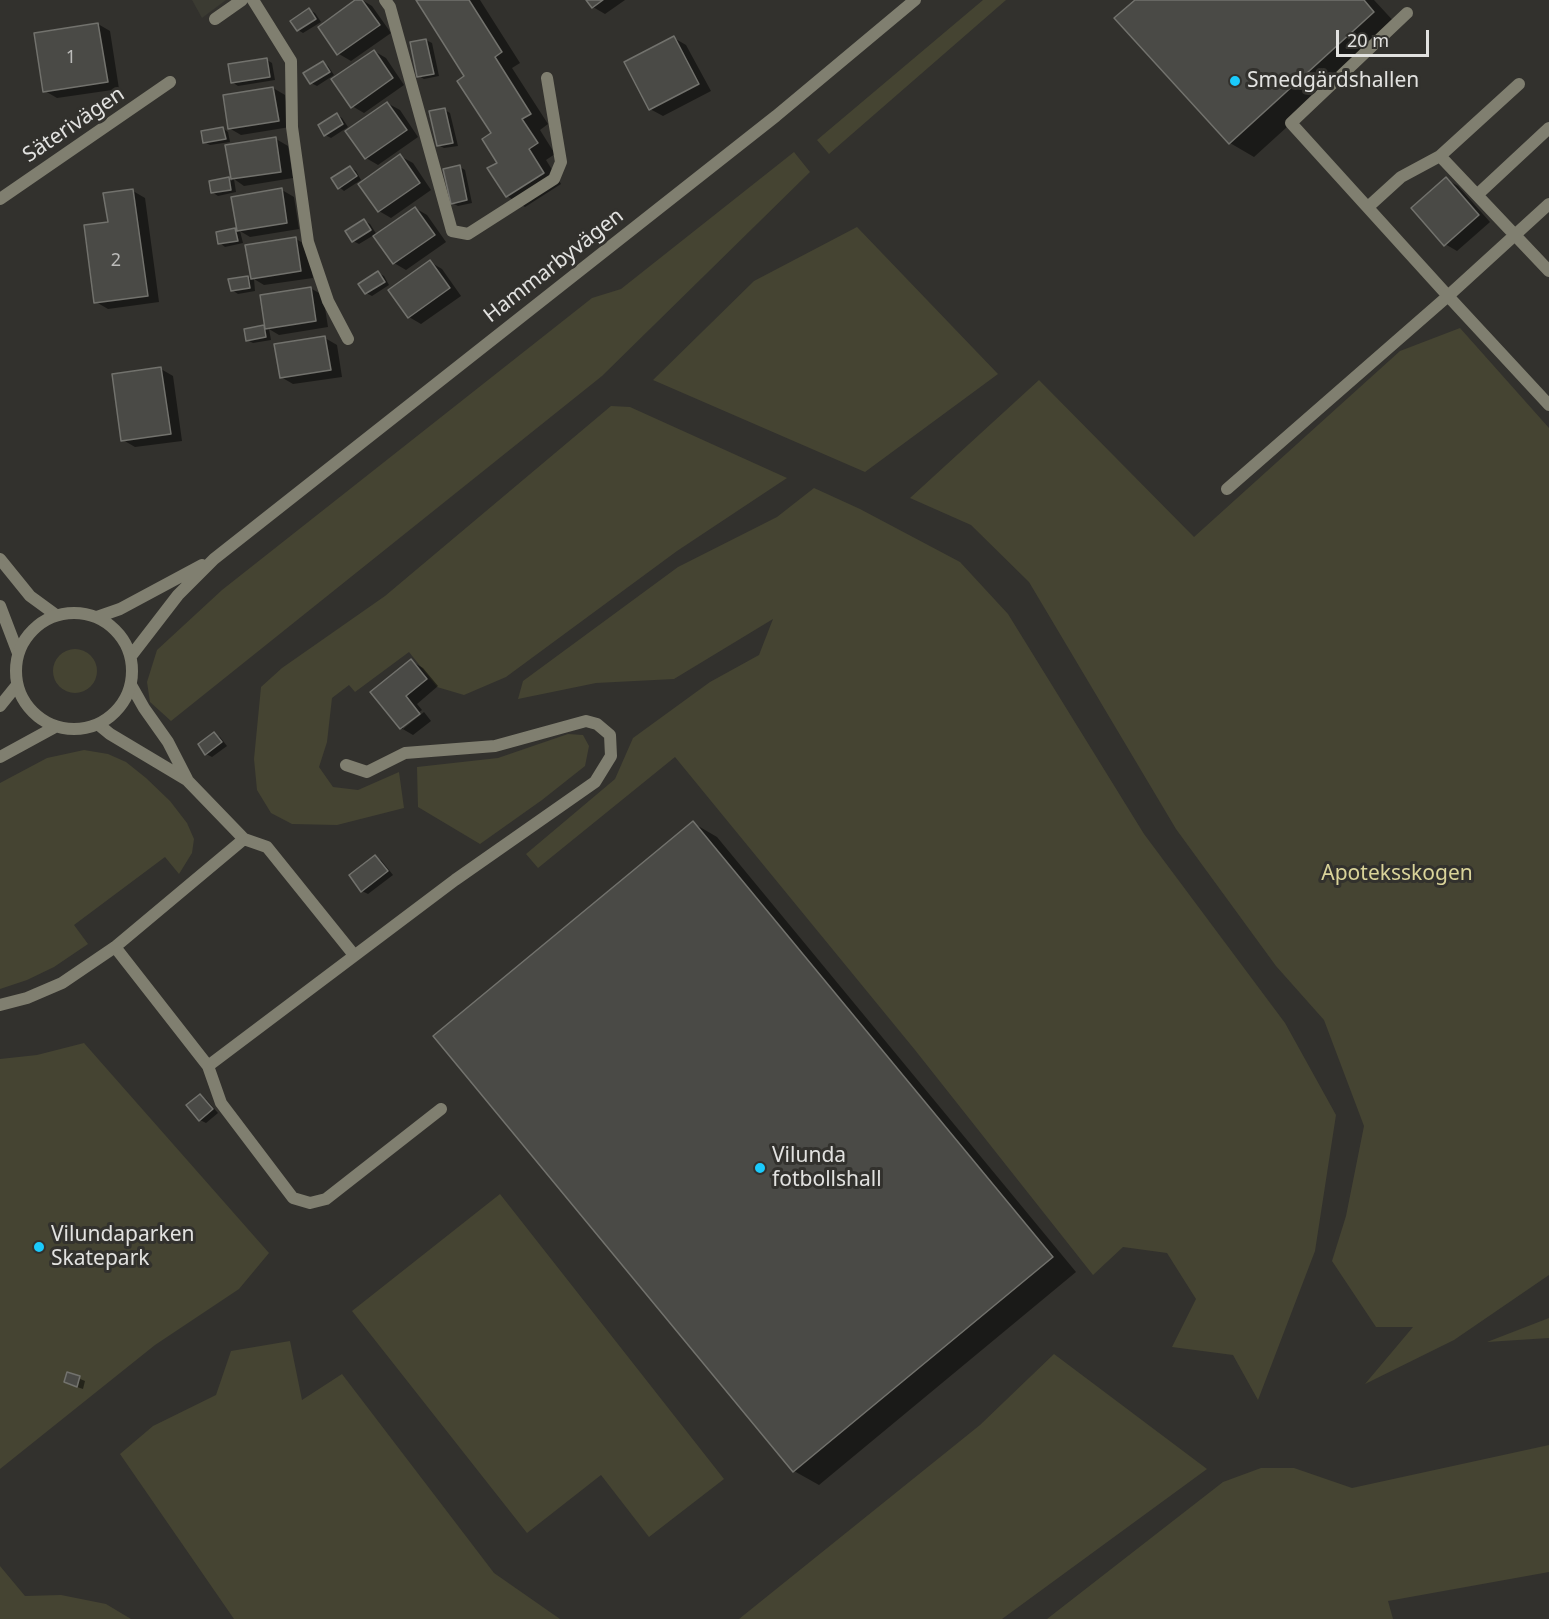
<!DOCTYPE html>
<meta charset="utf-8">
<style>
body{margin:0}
#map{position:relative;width:1549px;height:1619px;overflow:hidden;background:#32312d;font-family:"Noto Sans",sans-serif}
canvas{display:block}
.scale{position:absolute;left:1336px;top:30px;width:93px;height:27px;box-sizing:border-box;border:3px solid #e2e2e0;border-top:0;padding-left:8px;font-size:18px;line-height:21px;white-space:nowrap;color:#e2e2e0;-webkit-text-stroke:4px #32312d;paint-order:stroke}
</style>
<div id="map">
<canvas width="1549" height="1619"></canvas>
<div class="scale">20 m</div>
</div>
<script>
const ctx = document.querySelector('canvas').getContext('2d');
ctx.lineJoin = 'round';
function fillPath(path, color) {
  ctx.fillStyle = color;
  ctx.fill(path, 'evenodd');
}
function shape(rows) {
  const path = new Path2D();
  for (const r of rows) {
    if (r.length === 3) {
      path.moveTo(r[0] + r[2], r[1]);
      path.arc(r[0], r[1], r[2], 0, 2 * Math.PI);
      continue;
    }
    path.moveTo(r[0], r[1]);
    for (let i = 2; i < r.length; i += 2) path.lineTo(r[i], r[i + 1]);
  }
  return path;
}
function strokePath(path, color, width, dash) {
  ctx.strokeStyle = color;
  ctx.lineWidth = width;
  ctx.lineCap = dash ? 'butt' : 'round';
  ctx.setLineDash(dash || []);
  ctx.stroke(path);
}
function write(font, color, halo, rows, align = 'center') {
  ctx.font = font + ' "Noto Sans",sans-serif';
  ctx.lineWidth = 6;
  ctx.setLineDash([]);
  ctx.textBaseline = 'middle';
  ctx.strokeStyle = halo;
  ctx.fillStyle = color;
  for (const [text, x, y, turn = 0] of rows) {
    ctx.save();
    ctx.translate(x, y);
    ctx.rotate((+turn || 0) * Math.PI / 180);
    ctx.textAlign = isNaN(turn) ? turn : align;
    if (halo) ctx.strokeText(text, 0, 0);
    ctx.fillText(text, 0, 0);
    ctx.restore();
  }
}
fillPath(shape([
 [192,0,226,0,202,18]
]), '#3b3b32');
fillPath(shape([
 [983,0,1006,0,829,154,817,140],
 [794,152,810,172,602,376,171,721,150,702,147,682,157,650,222,590,592,298,621,289],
 [857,227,998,374,865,472,653,380,754,281],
 [1460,328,1549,428,1549,1275,1454,1340,1365,1384,1413,1327,1376,1327,1332,1261,1346,1216,1364,1126,1324,1020,1276,966,1176,829,1029,582,971,525,910,498,1039,380,1194,537,1400,351],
 [611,406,630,407,787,478,677,551,506,677,464,695,437,687,409,652,355,692,349,685,332,698,327,742,319,767,333,787,358,790,399,772,404,808,337,825,292,824,271,813,257,790,254,759,261,687,282,668,385,596],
 [814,488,860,509,960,562,1008,614,1144,834,1285,1023,1336,1115,1315,1251,1258,1400,1233,1355,1172,1347,1196,1299,1167,1253,1123,1247,1093,1275,915,1050,675,757,538,868,526,854,615,779,633,738,710,682,759,655,773,619,674,679,596,683,518,699,523,681,678,567,777,517],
 [75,671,22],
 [568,734,583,735,589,746,585,766,542,800,480,844,418,807,417,767,498,758],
 [84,750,108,754,126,762,146,778,170,801,187,823,194,839,192,853,179,874,165,857,74,925,88,944,54,967,27,980,0,989,0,783,47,758],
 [84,1043,269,1253,239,1289,155,1345,0,1469,0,1059,37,1055],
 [500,1194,724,1479,649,1537,601,1475,527,1533,352,1311],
 [1549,1318,1549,1338,1487,1342],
 [290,1341,302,1400,342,1374,494,1573,560,1619,234,1619,120,1454,153,1426,216,1395,231,1351],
 [1054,1354,1207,1469,1002,1619,739,1619,980,1425],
 [1549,1445,1549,1572,1388,1601,1393,1619,1047,1619,1223,1482,1261,1468,1294,1468,1352,1488],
 [0,1566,25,1596,61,1595,106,1604,131,1619,0,1619]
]), '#454432');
fillPath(shape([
 [358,0,362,0,372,6,391,33,351,61,339,54],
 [418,0,480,0,520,63,512,68,548,124,540,130,555,154,546,160,561,184,525,207,507,196,493,134,467,76],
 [588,0,625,0,605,14,593,7],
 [1137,0,1374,0,1398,26,1254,157,1230,143],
 [309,10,315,13,321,22,303,33,298,30],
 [98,24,110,31,119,89,57,98,45,91],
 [674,38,686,45,711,91,663,116,650,109],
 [426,40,432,43,439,76,424,79,419,76],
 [374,51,386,58,404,85,364,113,352,106],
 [267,60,272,63,275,80,238,86,232,82],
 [323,63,328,66,334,75,317,86,311,83],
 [273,88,285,95,290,127,241,135,229,128],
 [387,103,400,110,418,137,378,165,366,158,347,131],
 [445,110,450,113,458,146,444,148,438,145],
 [337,115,342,118,348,127,331,138,325,135],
 [223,128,228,132,230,142,210,145,204,142],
 [276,139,288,146,293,178,244,186,234,179,236,192,218,196,212,192,228,179,232,181,227,147],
 [400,156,413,163,431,190,391,218,379,211,360,184],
 [350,167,356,171,361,180,344,191,339,187],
 [460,167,465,170,472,203,458,206,452,203],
 [1446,179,1458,186,1490,222,1457,251,1445,244],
 [282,190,294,197,299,229,250,237,240,231,243,243,225,247,220,243,235,230,238,232,233,198],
 [133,191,145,198,159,302,108,309,96,302,109,224],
 [415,208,427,215,446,242,406,270,394,263,374,235,359,244,353,241,364,221,370,224,377,235],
 [296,239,308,246,313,278,264,285,254,279,255,291,238,294,232,290,248,277,252,279,247,246],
 [430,262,442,269,461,296,421,324,409,317],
 [378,273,384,276,389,285,372,296,366,293,361,284],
 [310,288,323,295,328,327,279,335,269,329,271,340,253,343,247,340,264,327,267,329,262,296],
 [325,338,337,345,342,377,293,384,281,377],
 [161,369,173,376,182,441,135,447,123,440],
 [411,661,423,668,438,686,417,704,422,710,403,725,403,729,424,712,431,721,413,735,401,728],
 [214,734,220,737,227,746,212,757,206,754],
 [693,823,717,837,1076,1272,819,1485,794,1471],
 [375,857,381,860,393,875,368,894,362,891],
 [200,1096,206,1099,218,1113,206,1123,200,1120],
 [68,1374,85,1381,83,1389,71,1385]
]), '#0007');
const building = shape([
 [355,0,362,0,380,25,337,55,318,27,355,0],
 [416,0,469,0,502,52,495,57,531,114,522,119,538,143,529,149,544,173,506,197,487,168,497,163,482,139,491,133,457,81,464,76,416,0],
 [586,0,603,0,592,8,586,0],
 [1135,0,1364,0,1374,12,1229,144,1114,18,1135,0],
 [309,8,316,19,297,31,290,21,309,8],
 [98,23,108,82,43,92,34,33,98,23],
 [674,36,699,84,649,110,624,62,674,36],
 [426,39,434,74,417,77,410,42,426,39],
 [374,50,393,78,351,108,331,79,374,50],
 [267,58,270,77,231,83,228,64,267,58],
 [323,61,330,72,310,84,303,73,323,61],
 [273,87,279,121,228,129,223,95,273,87],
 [387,102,407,130,365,159,345,131,387,102],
 [445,108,453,143,437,146,429,111,445,108],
 [337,113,343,124,324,136,318,125,337,113],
 [223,127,226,139,203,143,201,131,223,127],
 [276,137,281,172,231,179,225,145,276,137],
 [400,154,420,183,378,212,358,184,400,154],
 [460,165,467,200,451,204,443,169,460,165],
 [350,166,357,176,338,189,331,178,350,166],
 [229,177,231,190,211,193,209,181,229,177],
 [1446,177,1479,215,1444,246,1411,208,1446,177],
 [282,188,287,223,237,231,231,197,282,188],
 [133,189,148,296,94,303,84,225,108,222,103,193,133,189],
 [415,207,435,235,393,264,373,236,415,207],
 [364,219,371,230,352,242,345,231,364,219],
 [235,228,238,241,218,244,216,232,235,228],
 [296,237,301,271,251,279,245,245,296,237],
 [430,260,450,288,408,318,388,290,430,260],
 [378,271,385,282,365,294,358,284,378,271],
 [248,276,250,288,231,291,228,279,248,276],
 [311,287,316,321,265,329,260,295,311,287],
 [264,325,266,337,246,341,244,329,264,325],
 [325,336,331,370,280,378,274,344,325,336],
 [161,367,171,434,121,441,112,374,161,367],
 [411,659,427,679,406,696,420,714,400,729,370,692,411,659],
 [214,732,222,742,205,755,198,744,214,732],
 [693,821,1053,1257,793,1472,433,1036,693,821],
 [375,855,388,871,361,892,349,875,375,855],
 [200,1094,213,1109,199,1121,186,1105,200,1094],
 [67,1372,80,1376,77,1387,64,1382,67,1372]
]);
fillPath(building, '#4a4a46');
strokePath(building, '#72726d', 1.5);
strokePath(shape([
 [253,0,291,61,292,127,308,242,328,301,348,339],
 [385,0,390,7,452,231,468,234,554,179,561,162,547,78],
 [215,19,242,0],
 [1519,84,1440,156,1549,271],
 [1477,195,1549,128],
 [1549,204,1448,296,1549,405],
 [1368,207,1401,177,1440,156],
 [1227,489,1448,296,1291,123,1407,13],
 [131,685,144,708,168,742,187,779],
 [244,839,267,847,354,955],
 [115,947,208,1066,455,880,595,782,611,756,610,735,597,724,586,721,495,746,405,753,367,772,346,765],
 [0,1005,27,998,62,983,115,947,244,839,187,780,110,734,99,725],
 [208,1066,221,1103,293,1198,310,1203,326,1199,441,1109]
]), '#807f70', 12);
strokePath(shape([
 [0,199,170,82],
 [0,559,30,596,56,615],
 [0,606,18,653]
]), '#807f70', 12);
strokePath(shape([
 [74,671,58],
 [97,617,120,609,202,565],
 [131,656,178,595,214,559,776,116,915,0],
 [0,706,17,685],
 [0,757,55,727]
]), '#807f70', 12);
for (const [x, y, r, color] of [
 [1235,81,6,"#1acafc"],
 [760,1168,6,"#1acafc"],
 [39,1247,6,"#1acafc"]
]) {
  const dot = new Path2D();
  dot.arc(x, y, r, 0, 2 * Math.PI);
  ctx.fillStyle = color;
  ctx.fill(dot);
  strokePath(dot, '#32312d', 2);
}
write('18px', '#bcbcba', null, [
 ["1",71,58],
 ["2",116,261]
]);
write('21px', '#e2e2e0', '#32312d', [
 ["Smedgärdshallen",1247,81],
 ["Vilunda",772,1156],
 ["fotbollshall",772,1180],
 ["Vilundaparken",51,1235],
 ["Skatepark",51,1259]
], 'left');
write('21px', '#e2e2e0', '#32312d', [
 ["Säterivägen",74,125,-34],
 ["Hammarbyvägen",554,266,-38]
]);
write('21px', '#d9d399', '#32312d', [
 ["Apoteksskogen",1397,874]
]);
</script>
